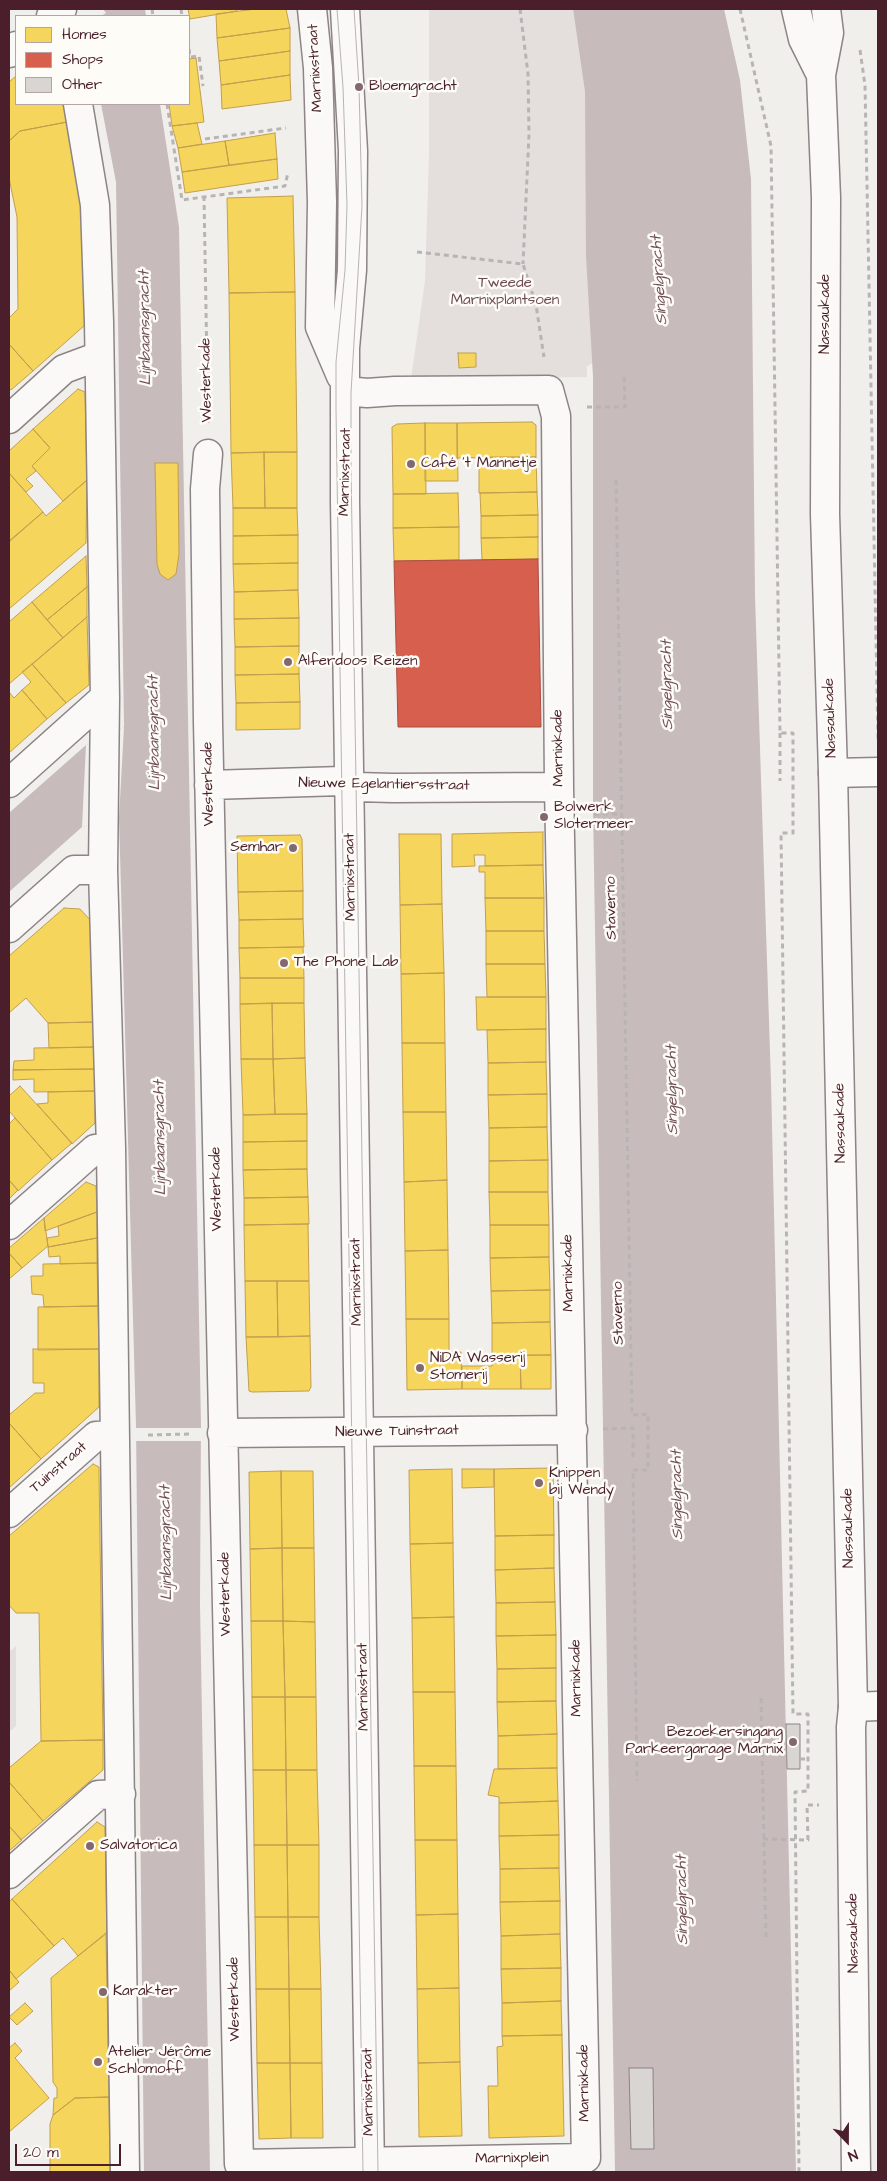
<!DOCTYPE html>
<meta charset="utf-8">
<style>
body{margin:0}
#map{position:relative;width:887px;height:2181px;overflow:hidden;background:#f1efec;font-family:"Architects Daughter",sans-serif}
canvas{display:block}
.frame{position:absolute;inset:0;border:10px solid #4a1f2b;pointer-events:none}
.legend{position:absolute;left:15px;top:15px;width:175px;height:90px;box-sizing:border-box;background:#fdfcf7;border:1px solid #b5a4a5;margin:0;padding:6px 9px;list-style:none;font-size:15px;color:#4a1f2b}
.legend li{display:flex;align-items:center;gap:10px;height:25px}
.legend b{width:25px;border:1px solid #b5a4a5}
.north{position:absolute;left:822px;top:2116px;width:50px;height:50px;-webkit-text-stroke:4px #fdfcf7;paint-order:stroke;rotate:158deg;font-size:14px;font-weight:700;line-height:20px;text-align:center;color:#4a1f2b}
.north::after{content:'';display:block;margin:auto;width:18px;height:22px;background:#4a1f2b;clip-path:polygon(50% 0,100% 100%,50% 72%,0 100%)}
.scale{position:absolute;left:15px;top:2144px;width:106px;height:22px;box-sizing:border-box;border:2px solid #4a1f2b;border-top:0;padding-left:6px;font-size:15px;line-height:18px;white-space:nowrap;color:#4a1f2b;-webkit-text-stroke:4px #fdfcf7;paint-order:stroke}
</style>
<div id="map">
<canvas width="887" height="2181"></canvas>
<div class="frame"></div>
<ul class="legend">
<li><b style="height:14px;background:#f6d55c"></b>Homes</li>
<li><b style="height:14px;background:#d6604d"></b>Shops</li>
<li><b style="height:14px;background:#d8d5d3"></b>Other</li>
</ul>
<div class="north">N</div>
<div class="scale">20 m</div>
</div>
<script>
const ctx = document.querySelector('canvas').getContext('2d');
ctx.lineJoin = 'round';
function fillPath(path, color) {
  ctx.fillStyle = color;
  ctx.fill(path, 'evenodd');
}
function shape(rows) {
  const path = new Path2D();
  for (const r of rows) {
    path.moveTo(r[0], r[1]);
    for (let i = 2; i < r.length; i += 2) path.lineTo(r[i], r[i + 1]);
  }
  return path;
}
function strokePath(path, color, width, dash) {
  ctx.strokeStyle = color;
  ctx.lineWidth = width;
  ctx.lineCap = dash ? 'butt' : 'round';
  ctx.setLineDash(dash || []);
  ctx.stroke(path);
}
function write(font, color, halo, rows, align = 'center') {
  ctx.font = font + ' "Architects Daughter",sans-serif';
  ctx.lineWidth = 5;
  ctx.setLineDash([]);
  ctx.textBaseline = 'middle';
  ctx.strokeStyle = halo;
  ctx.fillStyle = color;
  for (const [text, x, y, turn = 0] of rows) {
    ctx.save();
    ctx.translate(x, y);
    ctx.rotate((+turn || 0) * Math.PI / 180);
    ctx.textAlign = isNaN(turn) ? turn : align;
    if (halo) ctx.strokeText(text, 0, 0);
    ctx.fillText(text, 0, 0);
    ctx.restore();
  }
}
fillPath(shape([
 [429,9,573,9,585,92,593,363,587,366,587,377,411,379,425,281,429,154],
 [16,1646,16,1726,9,1732,9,1652]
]), '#e4dedc');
fillPath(shape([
 [103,9,145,9,146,16,101,16,106,13],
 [573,9,724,9,740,80,751,179,755,596,771,1082,796,2172,615,2172,593,807,593,377,586,256,585,92],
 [101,104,160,104,179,227,201,1425,200,1603,210,2172,144,2172,136,1426,119,818,82,827,9,892,9,813,86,745,124,727,116,182]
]), '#c8bbbb');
fillPath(shape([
 [124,727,119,818,82,827,86,745],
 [134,1428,202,1428,202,1441,135,1441]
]), '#f1efec');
const homes = shape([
 [188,9,237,9,237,11,190,19,188,9],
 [256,9,286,9,290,28,217,38,216,14,256,9],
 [290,28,290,51,219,61,217,38,290,28],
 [290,51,290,75,221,85,219,61,290,51],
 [196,58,204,122,172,126,169,104,189,104,189,59,196,58],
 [290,75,291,100,222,109,221,85,290,75],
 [16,76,16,104,63,104,67,122,20,131,9,141,9,82,16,76],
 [67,122,83,204,85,325,33,371,9,344,9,318,18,309,17,217,9,178,9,141,20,131,67,122],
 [197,123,202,144,178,148,172,126,197,123],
 [275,133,277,159,229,165,225,141,275,133],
 [225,141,229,165,182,172,178,148,225,141],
 [277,159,278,179,185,193,182,172,277,159],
 [293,196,295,292,229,293,227,198,293,196],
 [295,292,297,452,231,453,229,293,295,292],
 [9,344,33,371,11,390,9,388,9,344],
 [458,353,476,353,476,367,459,368,458,353],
 [78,389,85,392,87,480,63,501,32,466,50,448,33,429,78,389],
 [532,422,536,425,536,457,457,458,457,423,532,422],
 [425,423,426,494,393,494,392,427,397,424,425,423],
 [425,423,457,423,458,481,425,481,425,423],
 [33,429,50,448,32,466,36,471,26,479,33,486,26,492,9,473,9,451,33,429],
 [264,452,297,452,297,508,265,508,264,452],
 [264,452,265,508,233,508,231,453,264,452],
 [479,457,536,457,537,492,479,493,479,457],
 [155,463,178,463,179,554,176,574,168,580,160,574,157,564,155,463],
 [9,473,43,512,9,542,9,473],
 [87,480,86,543,9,609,9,541,43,512,46,516,87,480],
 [537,492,538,515,481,516,480,493,537,492],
 [458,493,459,527,393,528,393,494,458,493],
 [233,508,297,508,298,535,233,536,233,508],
 [538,515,538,537,481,538,481,516,538,515],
 [459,527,459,560,394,561,393,528,459,527],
 [298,535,298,563,233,564,233,536,298,535],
 [538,537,538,559,482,560,481,538,538,537],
 [86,556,87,587,47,620,32,602,86,556],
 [298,563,298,590,234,592,233,564,298,563],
 [87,587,87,617,63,638,47,620,87,587],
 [298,590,299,618,234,619,234,592,298,590],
 [32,602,63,638,9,684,9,622,32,602],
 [87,617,89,685,66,703,32,664,87,617],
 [299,618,299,646,235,647,234,619,299,618],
 [299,646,299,674,235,675,235,647,299,646],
 [32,664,66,703,47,719,22,690,31,682,22,672,32,664],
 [299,674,300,702,236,703,235,675,299,674],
 [22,690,47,719,9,753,9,692,14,698,22,690],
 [300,702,300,729,236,730,236,703,300,702],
 [543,832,543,865,485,866,485,855,474,855,475,866,452,867,452,834,543,832],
 [399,834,441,834,442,904,400,905,399,834],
 [300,835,302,839,303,891,238,892,237,836,300,835],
 [543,865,544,898,485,898,485,872,479,872,479,866,543,865],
 [303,891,303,919,239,920,238,892,303,891],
 [485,898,544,898,544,931,486,931,485,898],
 [442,904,444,973,401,974,400,905,442,904],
 [64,908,80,909,94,924,95,1022,48,1023,26,998,9,1013,9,956,64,908],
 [303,919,304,947,239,948,239,920,303,919],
 [486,931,544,931,545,964,486,964,486,931],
 [303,947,304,978,240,978,239,948,303,947],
 [486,964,545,964,546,997,487,997,486,964],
 [444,973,445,1043,402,1043,401,974,444,973],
 [240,978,304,978,304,1003,240,1004,240,978],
 [476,997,546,997,546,1029,477,1030,476,997],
 [272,1003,273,1059,241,1059,240,1004,272,1003],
 [272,1003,304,1003,305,1058,273,1059,272,1003],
 [95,1022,95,1047,49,1048,48,1023,95,1022],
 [546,1029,546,1062,488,1063,487,1030,546,1029],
 [402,1043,445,1043,446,1112,403,1112,402,1043],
 [95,1047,95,1069,13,1070,14,1061,34,1060,34,1048,95,1047],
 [305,1058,307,1114,275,1114,273,1059,305,1058],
 [241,1059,273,1059,275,1114,243,1115,241,1059],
 [546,1062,547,1094,488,1095,488,1063,546,1062],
 [95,1069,95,1091,34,1092,34,1079,13,1080,13,1070,95,1069],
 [20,1086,72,1143,52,1160,9,1111,9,1096,20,1086],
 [95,1091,95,1123,72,1144,37,1104,48,1103,48,1092,95,1091],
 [547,1094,547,1127,489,1128,488,1095,547,1094],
 [403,1112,446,1112,447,1180,404,1182,403,1112],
 [307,1114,307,1141,243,1142,243,1115,307,1114],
 [15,1118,52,1160,18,1191,9,1180,9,1124,15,1118],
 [547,1127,548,1160,489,1161,489,1128,547,1127],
 [307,1141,307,1169,243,1170,243,1142,307,1141],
 [548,1160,548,1192,489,1192,489,1161,548,1160],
 [307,1169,308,1197,244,1198,243,1170,307,1169],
 [9,1180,18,1190,9,1199,9,1180],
 [447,1180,448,1250,405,1251,404,1182,447,1180],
 [86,1182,96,1186,97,1212,45,1231,44,1218,86,1182],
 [489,1192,548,1192,549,1225,490,1225,489,1192],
 [308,1197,309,1224,244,1225,244,1198,308,1197],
 [97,1212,97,1238,48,1247,47,1238,59,1236,58,1226,97,1212],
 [44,1218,48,1246,22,1268,9,1253,9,1248,44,1218],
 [308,1224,309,1281,245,1281,244,1225,308,1224],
 [490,1225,549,1225,549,1257,490,1258,490,1225],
 [97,1238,97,1263,60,1264,60,1256,49,1257,48,1247,97,1238],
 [448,1250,449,1319,406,1319,405,1251,448,1250],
 [9,1253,22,1268,9,1279,9,1253],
 [549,1257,550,1290,491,1291,490,1258,549,1257],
 [97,1263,98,1306,44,1307,43,1295,32,1294,31,1276,43,1276,43,1264,97,1263],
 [245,1281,277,1281,278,1337,246,1337,245,1281],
 [277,1281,309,1281,310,1336,278,1337,277,1281],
 [550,1290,550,1322,492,1323,491,1291,550,1290],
 [98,1306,99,1349,38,1350,38,1307,98,1306],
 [406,1319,449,1319,449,1352,461,1352,462,1389,407,1390,406,1319],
 [550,1322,551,1355,492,1356,492,1323,550,1322],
 [310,1336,311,1387,309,1391,252,1392,249,1391,246,1337,310,1336],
 [33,1349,99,1349,99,1407,41,1459,9,1423,9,1415,35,1393,44,1393,44,1383,33,1383,33,1349],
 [520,1355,551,1355,551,1389,521,1389,520,1355],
 [520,1355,521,1389,462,1389,462,1366,492,1366,492,1356,520,1355],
 [9,1423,41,1459,9,1488,9,1423],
 [93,1464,99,1467,99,1473,103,1740,41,1741,39,1613,16,1613,9,1605,9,1536,93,1464],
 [553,1468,554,1535,495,1536,494,1469,553,1468],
 [452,1469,453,1543,410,1544,409,1470,452,1469],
 [462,1469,494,1469,494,1487,462,1488,462,1469],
 [281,1471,282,1548,250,1549,249,1472,281,1471],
 [281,1471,313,1471,314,1548,282,1548,281,1471],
 [554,1535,554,1568,495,1570,495,1536,554,1535],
 [453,1543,454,1617,412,1618,410,1544,453,1543],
 [282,1548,283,1621,251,1621,250,1549,282,1548],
 [282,1548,314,1548,315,1622,283,1621,282,1548],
 [554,1568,555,1602,496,1603,495,1570,554,1568],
 [555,1602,556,1635,496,1636,496,1603,555,1602],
 [454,1617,455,1692,413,1692,412,1618,454,1617],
 [251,1621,283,1621,285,1697,252,1697,251,1621],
 [283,1621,315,1622,316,1697,285,1697,283,1621],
 [556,1635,556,1668,497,1669,496,1636,556,1635],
 [556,1668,556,1701,497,1702,497,1669,556,1668],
 [413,1692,455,1692,456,1766,414,1766,413,1692],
 [252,1697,285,1697,286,1770,253,1770,252,1697],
 [285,1697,316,1697,317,1770,286,1770,285,1697],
 [556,1701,557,1734,498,1736,497,1702,556,1701],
 [557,1734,557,1768,498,1769,498,1736,557,1734],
 [103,1740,103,1770,43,1821,9,1782,9,1768,41,1741,103,1740],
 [414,1766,456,1766,457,1840,415,1840,414,1766],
 [557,1768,558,1801,499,1803,499,1797,488,1795,494,1769,557,1768],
 [253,1770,286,1770,287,1845,254,1845,253,1770],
 [286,1770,317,1770,319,1845,287,1845,286,1770],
 [9,1782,43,1821,21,1840,9,1826,9,1782],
 [558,1801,559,1835,499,1836,499,1803,558,1801],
 [97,1822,105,1827,107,1933,78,1956,63,1938,54,1946,12,1899,97,1822],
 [9,1826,22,1840,9,1851,9,1826],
 [559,1835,559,1868,500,1869,499,1836,559,1835],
 [415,1840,457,1840,458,1914,416,1915,415,1840],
 [254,1845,287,1845,288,1917,255,1917,254,1845],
 [287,1845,319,1845,319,1917,288,1917,287,1845],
 [559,1868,560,1901,500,1902,500,1869,559,1868],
 [12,1899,54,1946,16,1979,9,1970,9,1902,12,1899],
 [560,1901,560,1934,501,1936,500,1902,560,1901],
 [458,1914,459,1988,417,1989,416,1915,458,1914],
 [255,1917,288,1917,289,1989,256,1989,255,1917],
 [288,1917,319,1917,321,1989,289,1989,288,1917],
 [106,1933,109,2097,75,2098,53,2115,54,2098,57,2098,57,2088,53,2082,51,1978,106,1933],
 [560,1934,561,1968,501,1969,501,1936,560,1934],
 [561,1968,561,2001,502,2003,501,1969,561,1968],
 [9,1970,19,1982,9,1991,9,1970],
 [459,1988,460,2062,418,2063,417,1989,459,1988],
 [256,1989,289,1989,290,2063,257,2063,256,1989],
 [289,1989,321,1989,322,2063,290,2063,289,1989],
 [561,2001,562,2035,502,2036,502,2003,561,2001],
 [25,2003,33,2011,17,2025,9,2017,25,2003],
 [562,2035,564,2136,489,2138,488,2086,498,2086,497,2047,503,2046,502,2036,562,2035],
 [15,2043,22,2051,15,2058,49,2098,9,2132,9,2048,15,2043],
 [460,2062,462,2136,419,2137,418,2063,460,2062],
 [257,2063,290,2063,291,2138,259,2139,257,2063],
 [290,2063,322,2063,323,2138,291,2138,290,2063],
 [109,2097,110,2172,50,2172,50,2124,53,2115,75,2098,109,2097]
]);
fillPath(homes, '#f6d55c');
strokePath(homes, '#c29e4d', 1);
const shops = shape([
 [538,559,541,727,398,727,394,561,538,559]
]);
fillPath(shops, '#d6604d');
strokePath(shops, '#ac4c43', 1);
const building = shape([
 [786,1724,800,1724,800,1769,787,1769,786,1724],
 [629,2068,653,2068,654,2149,631,2149,629,2068]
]);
fillPath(building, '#d8d5d3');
strokePath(building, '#8d8485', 1);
const minor = shape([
 [312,9,318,68,322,202,320,327,341,376],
 [345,9,353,151,352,270,345,348,345,501,370,2172],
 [51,16,62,9],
 [9,53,16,46],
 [78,104,95,205,99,322,105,697,103,870,111,1148,125,2172],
 [9,419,64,369,99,356],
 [208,454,205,489,208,722,239,2164,586,2158,559,787,556,416,549,390,395,391,367,393,347,391],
 [833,773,878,772],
 [9,783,105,697],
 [209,785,342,781,356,787,393,788,559,787],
 [9,928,74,870,103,870],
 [9,1225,95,1149,111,1148],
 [222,1433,573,1430],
 [9,1513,96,1436,114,1435],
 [853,1707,878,1706],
 [9,1874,98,1795,121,1794]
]);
const major = shape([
 [796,9,803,39,821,75],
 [826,9,829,33,821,75,826,198,825,514,833,773,853,1707,851,1727,856,2172]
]);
strokePath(minor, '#8d8485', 31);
strokePath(major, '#8d8485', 31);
strokePath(shape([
 [152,9,153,16],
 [181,9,182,16],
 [520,9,528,74,529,134,523,264],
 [740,9,771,146,780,733,793,733,793,833,781,833,793,1714,808,1714,808,1791,795,1792,799,2172],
 [189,49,190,57,199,56,203,86],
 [860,50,865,85,878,739],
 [167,104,182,200,285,186,288,172],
 [205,139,286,128],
 [204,196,208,423],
 [417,252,523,264,536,305,544,357],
 [587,407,625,407,624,376],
 [616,480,632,1415,648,1414,648,1470,633,1470,637,1781],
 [780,733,780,781],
 [594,814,622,814],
 [603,1429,633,1428,633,1458],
 [148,1435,191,1434],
 [761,1698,766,1940],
 [800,1759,808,1759],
 [763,1839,808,1840,807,1805,819,1805]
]), '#b9b4b4', 3, [5, 4]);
strokePath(minor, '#faf9f7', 28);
strokePath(major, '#faf9f7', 28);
strokePath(shape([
 [337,9,343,87,347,205,345,270,336,362,336,409,363,2172],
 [354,9,359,87,362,206,351,393,351,467,378,2172]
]), '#b9b4b4', 1);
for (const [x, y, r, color] of [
 [359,87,5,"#84686f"],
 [411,464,5,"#84686f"],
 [288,662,5,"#84686f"],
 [544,817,5,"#84686f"],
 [293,848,5,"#84686f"],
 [284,963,5,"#84686f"],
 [420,1368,5,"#84686f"],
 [539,1483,5,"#84686f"],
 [793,1742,5,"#84686f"],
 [90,1846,5,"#84686f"],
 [103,1992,5,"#84686f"],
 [98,2062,5,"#84686f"]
]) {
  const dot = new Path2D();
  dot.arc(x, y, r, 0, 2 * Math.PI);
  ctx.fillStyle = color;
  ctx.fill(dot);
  strokePath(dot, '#fdfcf7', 2);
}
write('15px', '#4a1f2b', '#fdfcf7', [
 ["Marnixstraat",316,68,-93],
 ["Nassaukade",826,314,-90],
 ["Westerkade",207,380,-91],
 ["Marnixstraat",346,472,-89],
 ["Nassaukade",831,718,-92],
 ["Marnixkade",559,748,-91],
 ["Westerkade",209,784,-91],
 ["Nieuwe Egelantiersstraat",384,785,1],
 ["Marnixstraat",351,877,-91],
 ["Staverno",612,908,-91],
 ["Nassaukade",841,1123,-91],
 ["Westerkade",217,1189,-91],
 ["Marnixkade",569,1273,-91],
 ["Marnixstraat",357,1282,-91],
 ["Staverno",619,1313,-91],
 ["Nieuwe Tuinstraat",397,1432,-1],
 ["Tuinstraat",59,1468,-41],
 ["Nassaukade",849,1528,-91],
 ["Westerkade",226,1594,-91],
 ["Marnixkade",577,1678,-91],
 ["Marnixstraat",364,1687,-91],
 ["Nassaukade",854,1933,-91],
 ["Westerkade",235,1999,-91],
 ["Marnixkade",585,2083,-91],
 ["Marnixstraat",369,2092,-91],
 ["Marnixplein",512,2159,-1]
]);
write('15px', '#4a1f2b', '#fdfcf7', [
 ["Bloemgracht",369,87],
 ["Café 't Mannetje",421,464],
 ["Alferdoos Reizen",298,662],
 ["Bolwerk",554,808],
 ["Slotermeer",554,825],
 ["Semhar",283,848,"right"],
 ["The Phone Lab",294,963],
 ["NiDA Wasserij",430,1359],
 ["Stomerij",430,1376],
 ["Knippen",549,1474],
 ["bij Wendy",549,1491],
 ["Bezoekersingang",783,1733,"right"],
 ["Parkeergarage Marnix",783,1750,"right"],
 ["Salvatorica",100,1846],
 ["Karakter",113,1992],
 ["Atelier Jérôme",108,2053],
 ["Schlomoff",108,2070]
], 'left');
write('15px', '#6e4b54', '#fdfcf7', [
 ["Tweede",505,284],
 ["Marnixplantsoen",505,301]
]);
write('italic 16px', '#704e56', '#fdfcf7', [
 ["Singelgracht",660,280,-94],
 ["Lijnbaansgracht",146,328,-91],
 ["Singelgracht",668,685,-91],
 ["Lijnbaansgracht",155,733,-91],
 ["Singelgracht",673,1090,-91],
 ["Lijnbaansgracht",161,1138,-91],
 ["Singelgracht",678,1495,-91],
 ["Lijnbaansgracht",167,1543,-91],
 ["Singelgracht",683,1900,-91]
]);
</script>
